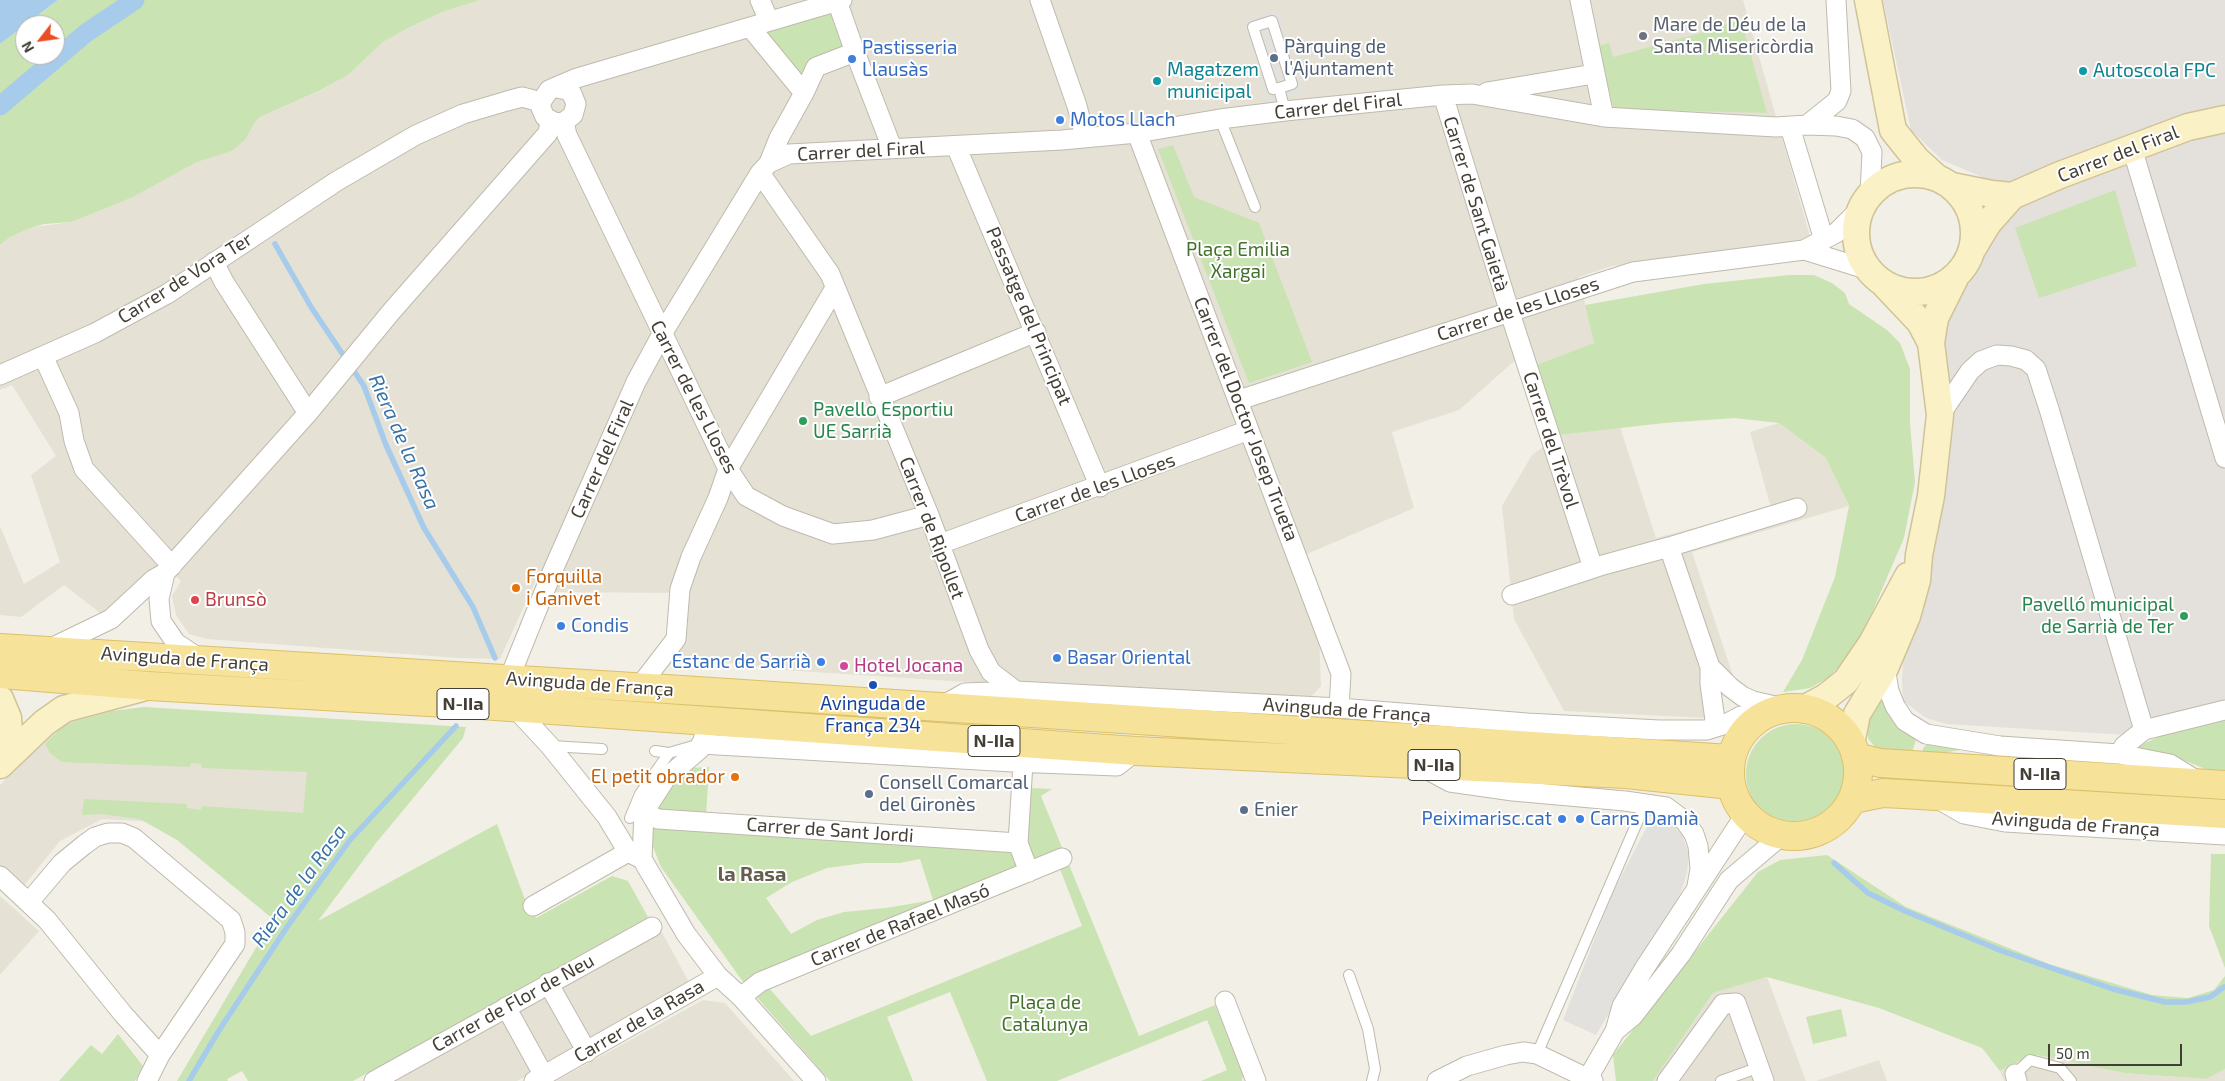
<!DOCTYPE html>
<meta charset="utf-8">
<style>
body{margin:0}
#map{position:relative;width:2225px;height:1081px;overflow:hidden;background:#f2efe6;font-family:"Exo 2",sans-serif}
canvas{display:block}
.north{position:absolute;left:15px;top:15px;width:50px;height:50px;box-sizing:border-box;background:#fff;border:1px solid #b4b2af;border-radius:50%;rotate:240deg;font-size:14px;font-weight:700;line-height:20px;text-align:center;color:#443f36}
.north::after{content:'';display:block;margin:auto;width:18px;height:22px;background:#eb4e24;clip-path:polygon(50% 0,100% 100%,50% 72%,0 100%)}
.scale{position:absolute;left:2048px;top:1044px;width:134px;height:22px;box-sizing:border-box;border:2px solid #443f36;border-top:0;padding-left:6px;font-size:15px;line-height:18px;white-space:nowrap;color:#443f36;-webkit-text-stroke:4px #fff;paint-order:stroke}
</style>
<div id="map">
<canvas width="2225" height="1081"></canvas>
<div class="north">N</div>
<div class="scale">50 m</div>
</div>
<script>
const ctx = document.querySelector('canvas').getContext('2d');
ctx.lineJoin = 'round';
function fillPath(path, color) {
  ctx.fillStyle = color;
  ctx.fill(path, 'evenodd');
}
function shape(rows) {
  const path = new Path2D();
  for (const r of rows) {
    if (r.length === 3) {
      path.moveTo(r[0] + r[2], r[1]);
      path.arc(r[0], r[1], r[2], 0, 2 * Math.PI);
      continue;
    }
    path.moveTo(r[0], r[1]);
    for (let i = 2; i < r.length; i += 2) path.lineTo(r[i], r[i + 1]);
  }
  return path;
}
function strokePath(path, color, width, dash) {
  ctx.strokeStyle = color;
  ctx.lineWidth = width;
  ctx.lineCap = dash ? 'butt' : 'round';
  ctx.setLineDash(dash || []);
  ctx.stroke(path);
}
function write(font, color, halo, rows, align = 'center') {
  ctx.font = font + ' "Exo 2",sans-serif';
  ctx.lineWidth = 4;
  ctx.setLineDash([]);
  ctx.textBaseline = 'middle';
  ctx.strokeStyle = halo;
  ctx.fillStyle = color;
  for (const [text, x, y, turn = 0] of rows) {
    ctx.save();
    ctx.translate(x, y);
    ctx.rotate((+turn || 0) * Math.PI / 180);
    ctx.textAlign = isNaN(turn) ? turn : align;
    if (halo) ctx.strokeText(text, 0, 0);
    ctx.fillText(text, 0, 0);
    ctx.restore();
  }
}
fillPath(shape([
 [480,0,1743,0,1811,240,1612,266,1579,277,1594,343,1536,365,1532,354,1512,363,1459,410,1392,432,1414,508,1293,560,1319,633,1321,686,1310,698,951,681,785,670,679,656,681,593,556,592,535,582,500,659,458,658,207,639,189,634,176,615,172,596,181,581,161,562,104,616,64,585,21,617,0,615,0,526,24,584,60,562,31,475,56,456,12,385,0,390,0,245,10,237,27,228,71,222,89,215,133,197,197,162,232,151,245,140,254,124,260,117,322,90,348,75,383,42,408,28,442,12],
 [1779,423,1826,458,1849,506,1692,552,1736,685,1705,709,1706,718,1564,711,1514,619,1502,506,1532,455,1559,435,1620,427,1656,538,1771,508,1750,432],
 [51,733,313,753,308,830,102,819,60,841,22,888,0,867,0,785,39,742],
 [0,896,39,931,0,975],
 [659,927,690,984,517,1081,383,1081],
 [1767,977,1806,1081,1653,1081,1713,993],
 [703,1000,725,1003,794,1081,556,1081],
 [2038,1055,2124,1073,2206,1079,2225,1069,2225,1081,2004,1081,2000,1071,2029,1056],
 [1879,1060,1887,1081,1816,1081]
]), '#e5e1d5');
fillPath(shape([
 [1883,0,2225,0,2225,741,1947,724,1926,718,1903,701,1902,679,1904,653,1941,518,1947,428,1940,309,1975,270,1996,226,1982,177,1942,160,1911,130]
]), '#e4e0db');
fillPath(shape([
 [58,0,480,0,442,12,408,28,383,42,348,75,321,90,260,117,254,124,245,140,232,151,197,162,133,197,89,215,71,222,44,224,27,229,10,237,0,245,0,44,25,25,25,55,55,55,55,25,26,25],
 [837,1,855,52,816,67,804,93,750,27],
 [1741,20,1767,113,1614,109,1598,46,1609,43,1613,57,1719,28,1719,26],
 [1173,145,1194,197,1259,223,1312,362,1249,383,1158,149],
 [2115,190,2137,266,2039,298,2015,228],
 [1789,275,1814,275,1832,283,1845,293,1849,304,1887,330,1900,343,1910,369,1910,423,1915,482,1904,538,1865,629,1842,663,1828,678,1810,688,1783,692,1802,660,1835,577,1849,506,1826,458,1779,423,1735,418,1664,423,1559,435,1536,365,1594,343,1585,305,1704,284],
 [1882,688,1917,737,1911,755,1880,752,1869,740,1865,727],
 [144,707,466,727,463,738,376,843,318,921,497,824,524,897,536,918,612,876,628,881,648,917,353,1081,248,1081,242,1071,227,1079,228,1081,177,1081,273,919,177,840,140,819,101,814,82,815,84,799,187,804,187,808,201,810,202,806,303,813,307,772,202,768,201,764,191,763,190,767,62,762,50,753,45,744,65,724,112,711],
 [2225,718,2225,772,2213,772,2183,760,2136,747,2163,735],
 [1796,774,50],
 [1930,741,1975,747,1923,757,1923,748],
 [709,767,706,816,1009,836,1012,787,1052,789,1041,796,1139,1036,1215,1005,1243,1073,1242,1081,1201,1081,1227,1070,1207,1020,1057,1081,987,1081,950,992,887,1017,913,1081,830,1081,741,979,661,867,652,844,654,811,663,793,689,768],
 [920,859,933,900,886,908,844,912,817,920,791,934,766,898,792,882,827,868,865,863,900,863],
 [1060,869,1082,926,811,1036,769,988],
 [1919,775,2225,795,2225,805,1917,785],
 [2211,854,2225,854,2225,968,2209,926],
 [1827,855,1906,907,2049,964,2152,995,2188,998,2214,990,2225,976,2225,1069,2206,1079,2124,1073,2038,1055,2029,1056,2000,1071,1982,1048,1879,1008,1767,977,1713,993,1653,1081,1616,1081,1613,1055,1758,872,1780,860],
 [1841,1009,1847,1036,1813,1044,1806,1017],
 [118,1034,143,1066,135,1081,59,1081,91,1045,102,1054]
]), '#cae3b2');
fillPath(shape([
 [1279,11,1303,94,1267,101,1244,21],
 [1654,813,1670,821,1682,835,1689,854,1687,873,1680,895,1596,1035,1563,1020,1612,894]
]), '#e3e1de');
fillPath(shape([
 [0,0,58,0,0,44]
]), '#a6cbeb');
strokePath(shape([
 [275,244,311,307,364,386,386,445,424,528,473,607,495,658],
 [1834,863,1868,893,1905,911,2002,951,2113,989,2165,1002,2186,1002,2210,997,2224,987],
 [189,1081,218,1032,287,927,350,840,456,726]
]), '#a6cbeb', 5.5);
strokePath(shape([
 [0,106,86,33,135,0]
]), '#a6cbeb', 19);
const lane = shape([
 [1279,88,1292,84,1272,21,1253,27,1273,89,1279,88,1285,111],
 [1220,119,1255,207],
 [551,746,602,749],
 [655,751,669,753,700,744],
 [630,818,640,794,669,753],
 [1349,975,1368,1029,1375,1069,1372,1081],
 [1537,1054,1645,804],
 [2015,1074,2030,1060,2060,1068,2071,1081],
 [1721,1081,1760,1067]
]);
const street = shape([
 [760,0,769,21],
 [1040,0,1077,106,1085,137],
 [1580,0,1604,117],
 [750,27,804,93,816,67,855,52,837,1],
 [855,52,892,148],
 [556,88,567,90,572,94,576,104,573,115,564,122,556,123,545,117,541,108,541,102,549,90,577,78,842,0],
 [1487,92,1594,74],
 [1443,95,1510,313,1593,568],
 [564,122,567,135,728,469,746,496,783,516,833,534,873,530,929,515],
 [1807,125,1837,101,1841,91,1836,0],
 [1790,127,1824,240],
 [1137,133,1341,674,1339,708],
 [956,146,1100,487],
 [2132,148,2225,458],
 [769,163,779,138,804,93],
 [760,173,830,274,929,515,979,650,991,672,1016,691],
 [1804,250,1869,270],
 [214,262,224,282,308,413],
 [43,356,69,413,74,441,84,469,172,566],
 [0,375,95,333,167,294,337,181,416,135,463,114,507,101,522,97,541,102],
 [879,397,1036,332],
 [1239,400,1633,272,1804,250,1836,233,1860,209],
 [1940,415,1970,371,1981,361,1997,355,2011,356,2026,360,2036,369,2049,409,2144,730],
 [940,544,1249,430],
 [1669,547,1797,508],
 [165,573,159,599,161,621,176,643,200,659],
 [1512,595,1603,565,1669,547,1710,667,1710,684,1715,720,1712,728],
 [49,649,111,619,154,579,165,573,308,413,391,312,548,133,550,121],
 [1710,667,1730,687,1742,696,1753,701,1784,708],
 [1885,668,1889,691,1895,706,1905,721,1926,734,2000,746,2119,754,2170,764,2199,782],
 [509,679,553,570,636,382,662,334,760,173,769,163,789,154,1062,140,1137,133,1220,119,1285,111,1443,95,1472,94,1604,117,1776,127,1807,125,1836,126,1852,129,1865,138,1872,152,1870,194],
 [639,687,676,639,680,589,691,557,718,498,728,469,835,288],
 [514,707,550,746,607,817,628,852,642,859],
 [940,707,965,693,1016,691,1339,708,1527,723,1659,730,1707,730,1726,724,1741,716,1755,718],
 [701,744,1013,762,1117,766,1136,751],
 [2119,754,2124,746,2144,730,2225,710],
 [1023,763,1018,843,1029,872],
 [1424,768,1450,782,1513,791,1625,801,1666,807,1685,821,1694,834,1698,846,1700,869,1697,886],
 [1938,799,1964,814,2005,822,2225,835],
 [644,812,658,819,1018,843],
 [642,859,686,934,718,976,741,997,816,1081],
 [642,859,644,812,666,778,700,749,705,734],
 [0,876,47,920,123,1014,160,1055],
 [29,902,62,863,84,845,95,837,108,833,122,833,134,838,231,920,235,932,235,944,160,1055,147,1081],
 [533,906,628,852],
 [548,983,587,1052],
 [741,997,760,982,1062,858],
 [1225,1001,1256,1081],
 [506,1007,544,1076],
 [1615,1031,1633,1016,1681,954,1729,880,1781,836],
 [2015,1074,2017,1081],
 [1588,1078,1615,1031,1622,1006,1644,969,1745,815],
 [374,1081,652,927],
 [534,1081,718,976],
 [1437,1081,1467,1066,1506,1055,1523,1052,1537,1054,1593,1081],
 [1667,1081,1723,1004,1736,1003,1764,1081]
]);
const secondary = shape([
 [1868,0,1893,130,1917,160,1937,178],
 [1915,233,59],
 [1952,186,1992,194,2012,196],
 [1973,248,1988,223,2012,196,2060,175,2188,127,2225,119],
 [1885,285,1920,322,1931,343],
 [0,699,8,718,9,730,7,739,0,751],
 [1804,709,1826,697,1846,681,1872,643,1908,576],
 [1851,744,1857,714,1885,668,1907,616,1917,580,1919,555,1931,496,1940,415,1931,343,1935,318,1955,278],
 [0,765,44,723,64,709,142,688]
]);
const primary = shape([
 [0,648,682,690,1730,759],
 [0,674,149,686,481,705,1136,751,1626,774,1731,785],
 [1794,772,64],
 [1856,757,1880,763,2225,785],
 [1853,799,1883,793,1903,794,2225,814]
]);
strokePath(lane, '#bfbaac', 12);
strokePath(street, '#bfbaac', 21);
strokePath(secondary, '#cfc398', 29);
strokePath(primary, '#dbc06b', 30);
strokePath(lane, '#fff', 10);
strokePath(street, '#fff', 19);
strokePath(secondary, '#fbf1c7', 26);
strokePath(primary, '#f7e29a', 28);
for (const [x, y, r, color] of [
 [1643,36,5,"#6b7280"],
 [1274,58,5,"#5c6f8a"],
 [852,59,5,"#3f7fe0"],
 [2083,71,5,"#0f9aa8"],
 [1157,81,5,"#0f9aa8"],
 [1060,120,5,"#3f7fe0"],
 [803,421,5,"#2e9e5b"],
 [516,588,5,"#e8710a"],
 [195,600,5,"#e0444e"],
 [2184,616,5,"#2e9e5b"],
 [561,626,5,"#3f7fe0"],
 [1057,658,5,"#3f7fe0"],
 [821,662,5,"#3f7fe0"],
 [844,666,5,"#d1479c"],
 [873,685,5,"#1a4fb4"],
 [735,777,5,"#e8710a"],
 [869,794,5,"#5c6f8a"],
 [1244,810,5,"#5c6f8a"],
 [1562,819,5,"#3f7fe0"],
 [1580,819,5,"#3f7fe0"]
]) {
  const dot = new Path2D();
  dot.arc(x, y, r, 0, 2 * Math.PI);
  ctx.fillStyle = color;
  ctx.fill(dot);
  strokePath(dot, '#fff', 2);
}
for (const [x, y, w] of [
 [463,704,52],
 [994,741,52],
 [1434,765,52],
 [2040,774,52]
]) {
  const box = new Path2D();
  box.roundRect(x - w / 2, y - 15.5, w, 31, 4);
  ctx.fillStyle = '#fff';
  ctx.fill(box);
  strokePath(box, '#443f36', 1);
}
write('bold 18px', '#443f36', null, [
 ["N-IIa",463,704],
 ["N-IIa",994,741],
 ["N-IIa",1434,765],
 ["N-IIa",2040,774]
]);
write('19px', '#5b616d', '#fff', [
 ["Mare de Déu de la",1653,25],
 ["Santa Misericòrdia",1653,47]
], 'left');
write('19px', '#4e5e75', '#fff', [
 ["Pàrquing de",1284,47],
 ["l'Ajuntament",1284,69],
 ["Consell Comarcal",879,783],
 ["del Gironès",879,805],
 ["Enier",1254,810]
], 'left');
write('19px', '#366cbe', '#fff', [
 ["Pastisseria",862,48],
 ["Llausàs",862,70],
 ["Motos Llach",1070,120],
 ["Condis",571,626],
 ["Basar Oriental",1067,658],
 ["Estanc de Sarrià",811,662,"right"],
 ["Peiximarisc.cat",1552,819,"right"],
 ["Carns Damià",1590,819]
], 'left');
write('19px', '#0d838f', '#fff', [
 ["Magatzem",1167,70],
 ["municipal",1167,92],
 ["Autoscola FPC",2093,71]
], 'left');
write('19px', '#443f36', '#fff', [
 ["Carrer del Firal",1338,106,-6],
 ["Carrer del Firal",861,151,-3],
 ["Carrer del Firal",2118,154,-21],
 ["Carrer de Sant Gaietà",1476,204,73],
 ["Carrer de Vora Ter",185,278,-32],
 ["Carrer de les Lloses",1518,309,-18],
 ["Passatge del Principat",1029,316,67],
 ["Carrer de les Lloses",694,397,63],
 ["Carrer del Doctor Josep Trueta",1246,419,69],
 ["Carrer del Trèvol",1551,440,72],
 ["Carrer del Firal",602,459,-66],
 ["Carrer de les Lloses",1095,488,-20],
 ["Carrer de Ripollet",932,528,69],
 ["Avinguda de França",185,659,4],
 ["Avinguda de França",590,684,4],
 ["Avinguda de França",1347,710,4],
 ["Avinguda de França",2076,824,4],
 ["Carrer de Sant Jordi",830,830,4],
 ["Carrer de Rafael Masó",900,925,-22],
 ["Carrer de Flor de Neu",513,1003,-29],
 ["Carrer de la Rasa",639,1021,-30]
]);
write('19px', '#43712d', '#fff', [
 ["Plaça Emilia",1238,250],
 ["Xargai",1238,272],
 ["Plaça de",1045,1003],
 ["Catalunya",1045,1025]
]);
write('19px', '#27864d', '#fff', [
 ["Pavello Esportiu",813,410],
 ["UE Sarrià",813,432],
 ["Pavelló municipal",2174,605,"right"],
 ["de Sarrià de Ter",2174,627,"right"]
], 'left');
write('19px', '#c56008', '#fff', [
 ["Forquilla",526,577],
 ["i Ganivet",526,599],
 ["El petit obrador",725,777,"right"]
], 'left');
write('19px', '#be3a42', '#fff', [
 ["Brunsò",205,600]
], 'left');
write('19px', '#b23c85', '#fff', [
 ["Hotel Jocana",854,666]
], 'left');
write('19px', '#164399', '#fff', [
 ["Avinguda de",873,704],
 ["França 234",873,726]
]);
write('italic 20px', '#3772a8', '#fff', [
 ["Riera de la Rasa",404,442,66],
 ["Riera de la Rasa",299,886,-54]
]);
write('bold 20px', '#665e4e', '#fff', [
 ["la Rasa",752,874]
]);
</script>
